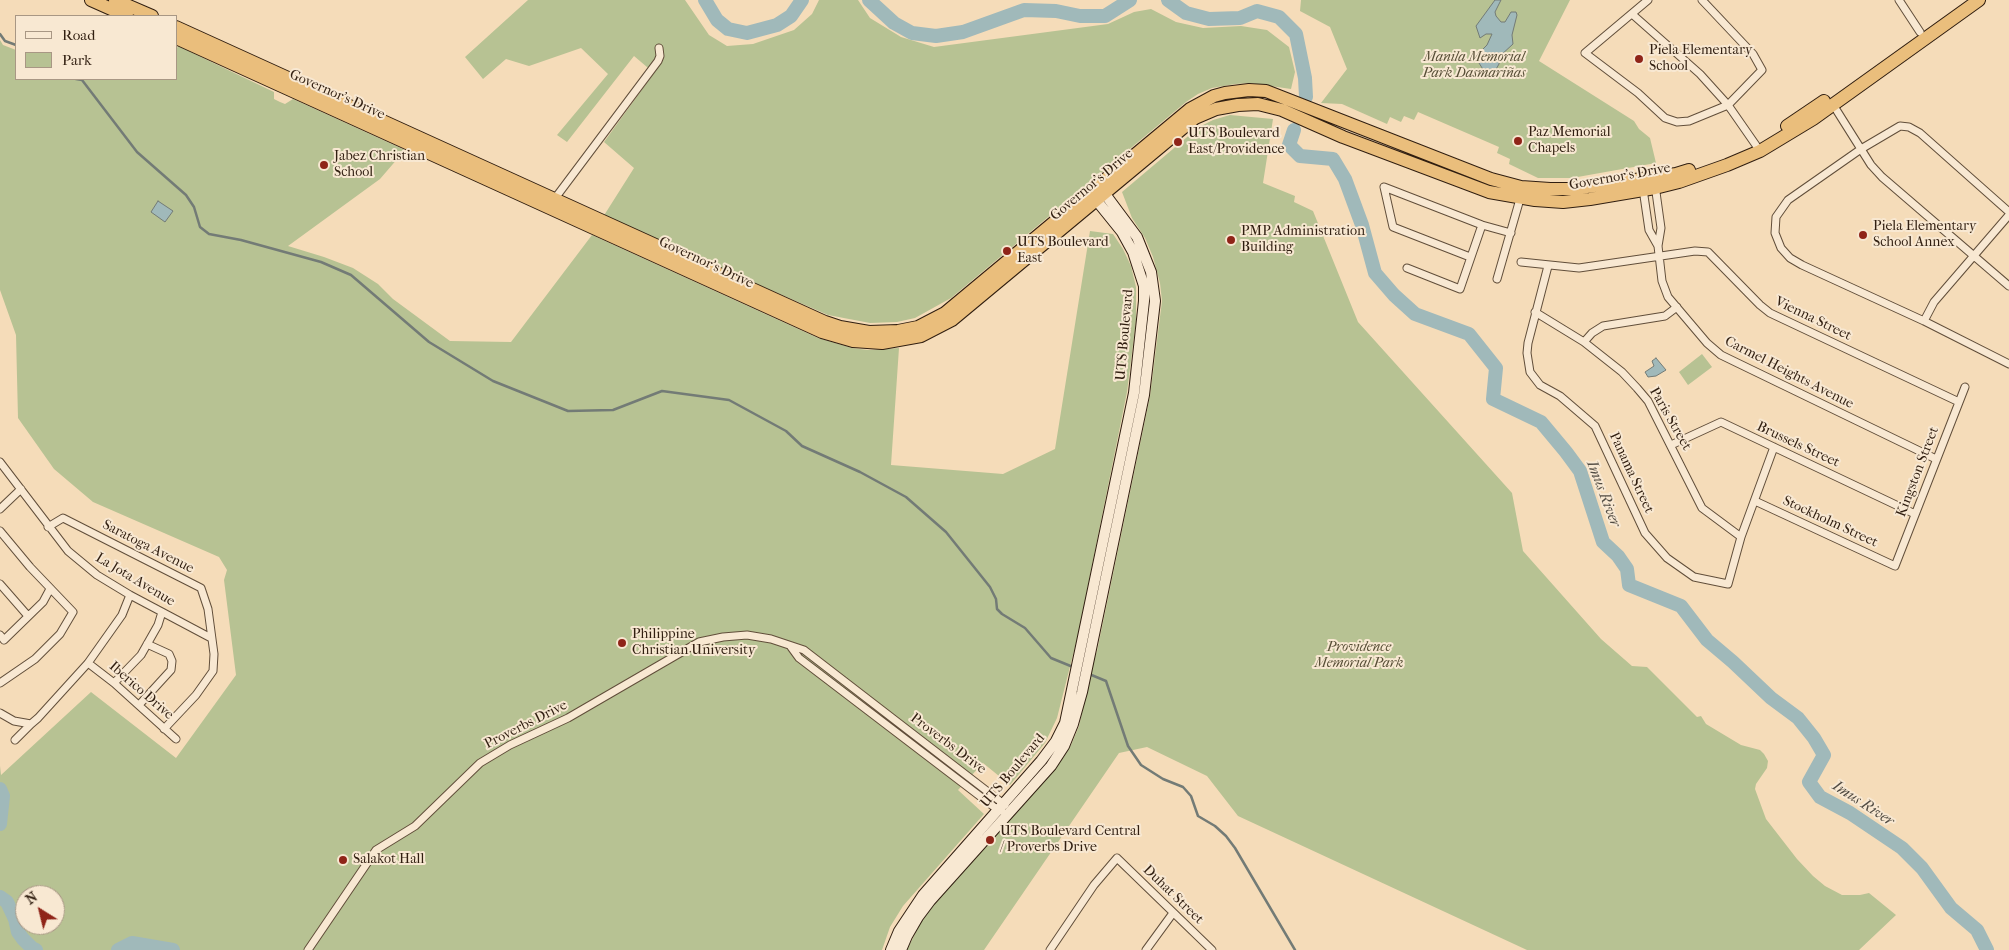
<!DOCTYPE html>
<meta charset="utf-8">
<style>
body{margin:0}
#map{position:relative;width:2009px;height:950px;overflow:hidden;background:#f5dcb9;font-family:"IM FELL French Canon",serif}
canvas{display:block}
.legend{position:absolute;left:15px;top:15px;width:162px;height:65px;box-sizing:border-box;background:#f8e8d2;border:1px solid #a89784;margin:0;padding:6px 9px;list-style:none;font-size:15px;color:#301e10}
.legend li{display:flex;align-items:center;gap:10px;height:25px}
.legend b{width:25px;border:1px solid #a89784}
.north{position:absolute;left:15px;top:885px;width:50px;height:50px;box-sizing:border-box;background:#f8e8d2;border:1px solid #a89784;border-radius:50%;rotate:324deg;font-size:14px;font-weight:700;line-height:20px;text-align:center;color:#301e10}
.north::after{content:'';display:block;margin:auto;width:18px;height:22px;background:#8f2418;clip-path:polygon(50% 0,100% 100%,50% 72%,0 100%)}
</style>
<div id="map">
<canvas width="2009" height="950"></canvas>
<ul class="legend">
<li><b style="height:6px;background:#f8e8d2"></b>Road</li>
<li><b style="height:14px;background:#b7c293"></b>Park</li>
</ul>
<div class="north">N</div>
</div>
<script>
const ctx = document.querySelector('canvas').getContext('2d');
ctx.lineJoin = 'round';
function fillPath(path, color) {
  ctx.fillStyle = color;
  ctx.fill(path, 'evenodd');
}
function shape(rows) {
  const path = new Path2D();
  for (const r of rows) {
    path.moveTo(r[0], r[1]);
    for (let i = 2; i < r.length; i += 2) path.lineTo(r[i], r[i + 1]);
  }
  return path;
}
function strokePath(path, color, width, dash) {
  ctx.strokeStyle = color;
  ctx.lineWidth = width;
  ctx.lineCap = dash ? 'butt' : 'round';
  ctx.setLineDash(dash || []);
  ctx.stroke(path);
}
function write(font, color, halo, rows, align = 'center') {
  ctx.font = font + ' "IM FELL French Canon",serif';
  ctx.lineWidth = 4;
  ctx.setLineDash([]);
  ctx.textBaseline = 'middle';
  ctx.strokeStyle = halo;
  ctx.fillStyle = color;
  for (const [text, x, y, turn = 0] of rows) {
    ctx.save();
    ctx.translate(x, y);
    ctx.rotate((+turn || 0) * Math.PI / 180);
    ctx.textAlign = isNaN(turn) ? turn : align;
    if (halo) ctx.strokeText(text, 0, 0);
    ctx.fillText(text, 0, 0);
    ctx.restore();
  }
}
fillPath(shape([
 [528,0,685,0,709,35,727,46,753,44,794,30,812,14,819,0,858,0,870,18,901,37,934,47,1108,24,1134,12,1151,9,1176,22,1203,28,1241,26,1267,30,1289,47,1295,72,1291,89,1250,83,1235,84,1212,88,1198,94,1186,102,951,298,915,318,897,322,870,323,828,315,603,217,634,168,604,142,654,73,634,56,567,142,557,135,608,74,581,48,529,66,506,59,483,79,465,57],
 [1301,0,1570,0,1539,61,1634,121,1639,129,1650,138,1656,163,1572,178,1538,178,1509,164,1510,159,1497,153,1499,147,1418,112,1414,120,1404,116,1401,122,1390,117,1387,124,1342,104,1321,103,1347,69,1330,27,1300,11],
 [0,40,3,45,16,50,16,79,176,79,176,50,178,46,274,92,274,99,280,102,285,104,293,99,405,150,380,179,288,246,324,257,353,268,378,284,393,299,450,341,511,342,592,235,818,338,852,348,868,350,899,348,891,465,1003,474,1055,449,1090,231,1113,234,1123,249,1131,266,1136,287,1136,321,1127,392,1078,635,1057,718,1045,743,1010,785,983,763,958,790,984,814,903,906,890,927,882,950,0,950,0,766,1,775,91,692,176,758,236,675,224,580,227,570,219,557,93,502,54,469,18,418,16,335,0,290],
 [25,895,55,895,55,925,25,925],
 [1230,115,1273,119,1263,183,1295,196,1294,202,1313,211,1358,322,1512,493,1523,551,1601,639,1632,666,1647,667,1697,717,1701,716,1706,724,1741,745,1760,750,1764,754,1768,761,1767,768,1756,784,1755,789,1766,819,1797,859,1813,876,1825,886,1842,895,1860,895,1869,893,1896,915,1859,950,1527,950,1238,816,1207,776,1147,747,1119,753,984,950,907,950,922,920,935,903,1056,768,1071,745,1079,726,1094,659,1097,651,1150,396,1162,301,1160,283,1153,257,1145,238,1132,218,1122,192,1199,127,1213,120],
 [1702,354,1712,367,1688,385,1679,372]
]), '#b7c293');
const water = shape([
 [1495,0,1501,0,1495,12,1496,16,1501,22,1505,22,1511,12,1516,12,1517,15,1512,35,1513,44,1500,56,1499,64,1495,71,1484,71,1479,63,1481,51,1487,45,1492,34,1486,34,1480,38,1476,26,1495,0],
 [158,201,173,211,165,222,151,212,158,201],
 [1656,358,1666,370,1656,376,1648,377,1645,372,1654,366,1652,361,1656,358]
]);
fillPath(water, '#a0b9ba');
strokePath(water, '#737b76', 1);
strokePath(shape([
 [0,34,5,41,16,45],
 [76,79,82,80,137,152,186,195,194,207,200,227,209,234,241,240,321,262,351,275,429,342,493,381,568,411,613,410,662,391,729,400,786,431,802,446,860,472,906,497,946,532,990,587,996,599,997,609,1002,614,1025,628,1051,658,1073,667],
 [1089,674,1106,681,1128,746,1141,765,1163,779,1183,787,1191,796,1198,816,1215,826,1226,836,1235,848,1295,950]
]), '#737b76', 2.5);
strokePath(shape([
 [705,0,717,20,728,29,747,33,777,25,791,16,802,0],
 [869,0,894,23,912,33,936,36,963,32,1024,10,1056,11,1080,16,1105,16,1130,0],
 [1168,0,1186,13,1209,19,1240,18,1257,11,1279,17,1296,34,1305,78,1306,97],
 [1294,130,1289,145,1300,156,1333,159,1345,179,1362,225,1375,273,1394,295,1415,314,1469,334,1496,368,1493,399,1541,422,1566,452,1580,471,1603,542,1618,556,1627,569,1629,585,1681,606,1707,640,1733,662,1771,698,1798,718,1814,738,1824,755,1809,782,1820,797,1850,813,1902,848,1922,868,1951,908,1977,930,1987,950],
 [0,789,3,796,0,824],
 [0,897,7,902,15,919,18,932,23,939,32,948,36,950],
 [118,950,132,943,173,950]
]), '#a0b9ba', 14);
const street = shape([
 [1648,0,1585,53,1638,93,1665,118,1677,122,1689,121,1728,105,1762,70,1753,54,1702,0],
 [1899,0,1920,32],
 [1632,14,1700,74,1728,105,1760,151],
 [1832,103,1871,165,1882,177,2009,286],
 [1655,185,1661,228,1658,246,1662,281,1668,297,1707,343,1721,355,1936,459],
 [1384,187,1482,225,1511,233],
 [1384,187,1393,227,1470,257],
 [1643,189,1649,230,1658,246],
 [553,201,658,61,660,56,659,48],
 [2009,212,1920,133,1909,127,1900,126,1861,149,1788,200,1776,217,1775,233,1781,248,1790,258,1802,265,1924,321,2009,364],
 [1521,262,1579,268,1695,251,1708,252,1760,305,1770,313,1959,402],
 [1548,266,1528,343,1527,353,1530,372,1540,385,1560,396,1595,426,1645,533,1667,558,1694,577,1728,584,1741,537,1774,447],
 [1407,268,1460,289,1482,225],
 [1497,279,1520,199],
 [1535,312,1584,342,1622,372,1637,388,1648,401,1702,508,1741,537],
 [1924,321,1934,302,2009,215],
 [1584,342,1592,333,1603,326,1665,316,1677,307],
 [1671,445,1721,422,1915,514],
 [0,462,68,551,97,575,130,595,211,638],
 [1755,501,1895,566,1965,387],
 [0,509,21,489],
 [48,527,63,518,201,588,208,609,214,654,213,671,196,695,164,729],
 [0,531,30,567,73,612,60,634,35,659,0,683],
 [0,584,28,616],
 [0,635,4,640,43,602,50,589],
 [791,647,799,658,998,810,1002,811],
 [88,663,114,683,176,739],
 [114,683,141,655,158,625,162,612],
 [139,705,171,670,172,661,169,654,147,644],
 [0,713,14,721,31,724,38,718,88,663,122,615,130,595],
 [15,740,31,724],
 [308,950,376,850,415,826,480,763,510,745,568,718,699,642,723,637,747,635,771,639,804,650,1005,805],
 [1050,950,1094,885,1117,858,1212,950],
 [1146,950,1173,913]
]);
const secondary = shape([
 [891,950,899,931,923,895,1041,761,1056,741,1065,723,1134,393,1144,301,1144,286,1133,252,1122,232,1097,201,1095,193],
 [901,950,907,936,918,917,930,901,1051,766,1064,746,1073,724,1082,692,1144,395,1155,301,1151,272,1137,237,1105,194,1097,191]
]);
const highway = shape([
 [91,0,127,16],
 [115,0,152,16],
 [176,27,825,322,840,327,869,332,898,331,918,327,945,313,1190,109,1214,96,1225,93,1249,90,1266,91,1491,179,1521,187,1550,189,1573,189,1676,174,1689,170],
 [176,38,822,332,853,341,882,343,921,336,952,320,1195,118,1216,109,1238,105,1258,104,1282,110,1343,137,1489,192,1535,200,1563,202,1590,199,1655,188,1679,182,1727,165,1760,151,1813,119,1979,0],
 [1787,126,1824,101]
]);
strokePath(street, '#614e3a', 9);
strokePath(secondary, '#301e10', 12);
strokePath(highway, '#301e10', 14);
strokePath(street, '#f8e8d2', 7);
strokePath(secondary, '#f8e8d2', 10);
strokePath(highway, '#eabe7c', 12);
for (const [x, y, r, color] of [
 [1639,59,5,"#8f2418"],
 [1518,141,5,"#8f2418"],
 [1178,142,5,"#8f2418"],
 [324,165,5,"#8f2418"],
 [1863,235,5,"#8f2418"],
 [1231,240,5,"#8f2418"],
 [1007,251,5,"#8f2418"],
 [622,643,5,"#8f2418"],
 [990,840,5,"#8f2418"],
 [343,860,5,"#8f2418"]
]) {
  const dot = new Path2D();
  dot.arc(x, y, r, 0, 2 * Math.PI);
  ctx.fillStyle = color;
  ctx.fill(dot);
  strokePath(dot, '#f8e8d2', 2);
}
write('14px', '#301e10', '#f8e8d2', [
 ["Piela Elementary",1649,51],
 ["School",1649,67],
 ["Paz Memorial",1528,133],
 ["Chapels",1528,149],
 ["UTS Boulevard",1188,134],
 ["East/Providence",1188,150],
 ["Jabez Christian",334,157],
 ["School",334,173],
 ["Piela Elementary",1873,227],
 ["School Annex",1873,243],
 ["PMP Administration",1241,232],
 ["Building",1241,248],
 ["UTS Boulevard",1017,243],
 ["East",1017,259],
 ["Philippine",632,635],
 ["Christian University",632,651],
 ["UTS Boulevard Central",1000,832],
 ["/ Proverbs Drive",1000,848],
 ["Salakot Hall",353,860]
], 'left');
write('italic 14px', '#584f37', '#f8e8d2', [
 ["Manila Memorial",1474,58],
 ["Park Dasmariñas",1474,74],
 ["Providence",1359,648],
 ["Memorial Park",1359,664]
]);
write('14px', '#301e10', '#f8e8d2', [
 ["Governor's Drive",337,95,24],
 ["Governor's Drive",1620,177,-10],
 ["Governor's Drive",1092,185,-40],
 ["Governor's Drive",706,263,25],
 ["Vienna Street",1813,319,26],
 ["UTS Boulevard",1125,335,-85],
 ["Carmel Heights Avenue",1789,373,27],
 ["Paris Street",1670,419,60],
 ["Brussels Street",1798,445,25],
 ["Kingston Street",1918,472,-69],
 ["Panama Street",1631,473,65],
 ["Stockholm Street",1830,522,25],
 ["Saratoga Avenue",148,547,27],
 ["La Jota Avenue",135,580,31],
 ["Iberico Drive",141,691,41],
 ["Proverbs Drive",526,725,-27],
 ["Proverbs Drive",948,744,37],
 ["UTS Boulevard",1013,771,-50],
 ["Duhat Street",1173,895,44]
]);
write('italic 15px', '#524c43', '#f8e8d2', [
 ["Imus River",1603,494,69],
 ["Imus River",1863,804,33]
]);
</script>
